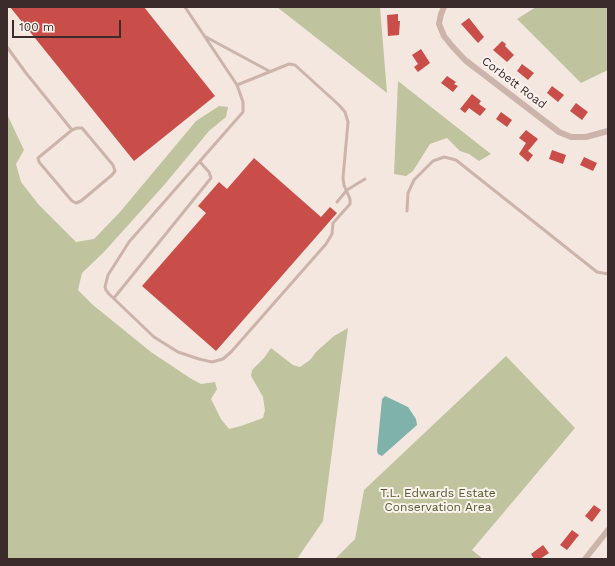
<!DOCTYPE html>
<style>
body{margin:0}
#map{position:relative;width:615px;height:566px;overflow:hidden;background:#f4e7e0;font-family:"Work Sans",sans-serif}
canvas{display:block}
.frame{position:absolute;inset:0;border:8px solid #3b2c2b;pointer-events:none}
.scale{position:absolute;left:12px;top:20px;width:109px;height:18px;box-sizing:border-box;border:2px solid #3b2c2b;border-top:0;padding-left:5px;font-size:12px;line-height:14px;white-space:nowrap;color:#3b2c2b;-webkit-text-stroke:3px #fbf2ed;paint-order:stroke}
</style>
<div id="map">
<canvas width="615" height="566"></canvas>
<div class="frame"></div>
<div class="scale">100 m</div>
</div>
<script>
const ctx = document.querySelector('canvas').getContext('2d');
ctx.lineJoin = 'round';
function fillPath(path, color) {
  ctx.fillStyle = color;
  ctx.fill(path, 'evenodd');
}
function shape(rows) {
  const path = new Path2D();
  for (const r of rows) {
    path.moveTo(r[0], r[1]);
    for (let i = 2; i < r.length; i += 2) path.lineTo(r[i], r[i + 1]);
  }
  return path;
}
function strokePath(path, color, width, dash) {
  ctx.strokeStyle = color;
  ctx.lineWidth = width;
  ctx.lineCap = dash ? 'butt' : 'round';
  ctx.setLineDash(dash || []);
  ctx.stroke(path);
}
function write(font, color, halo, rows, align = 'center') {
  ctx.font = font + ' "Work Sans",sans-serif';
  ctx.lineWidth = 4;
  ctx.setLineDash([]);
  ctx.textBaseline = 'middle';
  ctx.strokeStyle = halo;
  ctx.fillStyle = color;
  for (const [text, x, y, turn = 0] of rows) {
    ctx.save();
    ctx.translate(x, y);
    ctx.rotate((+turn || 0) * Math.PI / 180);
    ctx.textAlign = isNaN(turn) ? turn : align;
    if (halo) ctx.strokeText(text, 0, 0);
    ctx.fillText(text, 0, 0);
    ctx.restore();
  }
}
fillPath(shape([
 [277,7,380,7,387,93],
 [536,7,608,7,608,70,581,83,517,19],
 [398,81,491,154,479,161,469,154,460,151,447,138,430,144,413,171,406,176,394,174],
 [219,106,228,107,226,117,209,131,165,184,104,252,82,273,78,290,93,305,151,352,190,378,201,384,215,382,217,389,211,399,221,419,229,429,241,426,263,418,265,410,263,397,251,376,252,370,264,358,271,348,293,365,300,367,310,360,316,352,334,336,348,328,323,521,297,559,7,559,7,114,24,150,16,164,21,182,39,205,76,242,94,239,120,212,196,121],
 [506,356,575,428,472,550,483,559,335,559,355,539,364,490]
]), '#bfc49f');
fillPath(shape([
 [385,396,408,407,416,419,417,425,382,456,378,454,377,451,382,399]
]), '#7eb2aa');
fillPath(shape([
 [10,7,144,7,215,96,134,161],
 [398,14,398,21,400,21,399,35,388,36,387,15],
 [469,18,484,37,478,43,461,24],
 [502,41,506,44,505,46,514,55,507,62,493,50],
 [421,49,430,63,418,72,414,67,418,64,412,55],
 [522,64,534,73,528,80,517,71],
 [447,76,456,82,454,84,458,86,453,92,441,83],
 [552,86,564,95,558,102,547,93],
 [472,94,481,101,479,104,486,109,480,116,469,108,465,113,460,109],
 [576,103,588,112,582,120,570,111],
 [501,112,512,120,507,127,496,119],
 [526,130,538,139,528,151,533,155,528,162,519,154,526,143,519,138],
 [552,150,566,155,563,164,549,159],
 [584,157,597,163,593,171,580,165],
 [254,158,321,217,330,207,337,213,216,351,142,286,206,213,198,206,219,182,227,189],
 [594,505,601,510,592,522,585,516],
 [572,530,579,535,567,550,560,545],
 [543,545,549,553,540,559,534,559,531,554]
]), '#c94e49');
strokePath(shape([
 [185,7,237,85,243,102,243,112,129,242,108,275,105,287,106,290,109,294,154,337,178,352,199,359,212,362,223,359,231,352,326,244,332,234,333,223,350,204,350,199,344,185,343,178,348,122,345,112,339,105,295,65,289,64,237,85],
 [206,37,269,71],
 [7,47,26,73,72,130],
 [77,128,82,128,113,165,115,171,112,175,81,201,76,203,72,201,39,162,38,158,72,130,77,128],
 [337,202,347,190,365,179],
 [407,211,408,193,414,180,433,161,444,157,456,160,597,272,608,274],
 [114,298,211,178,209,172,200,162]
]), '#cdb4ab', 3);
strokePath(shape([
 [444,7,441,14,439,24,444,36,452,46,465,60,559,132,571,137,586,137,608,131],
 [585,559,608,530]
]), '#cdb4ab', 6);
write('12px', '#3b2c2b', '#fbf2ed', [
 ["Corbett Road",514,83,37]
]);
write('12px', '#535a2d', '#fbf2ed', [
 ["T.L. Edwards Estate",438,493],
 ["Conservation Area",438,507]
]);
</script>
